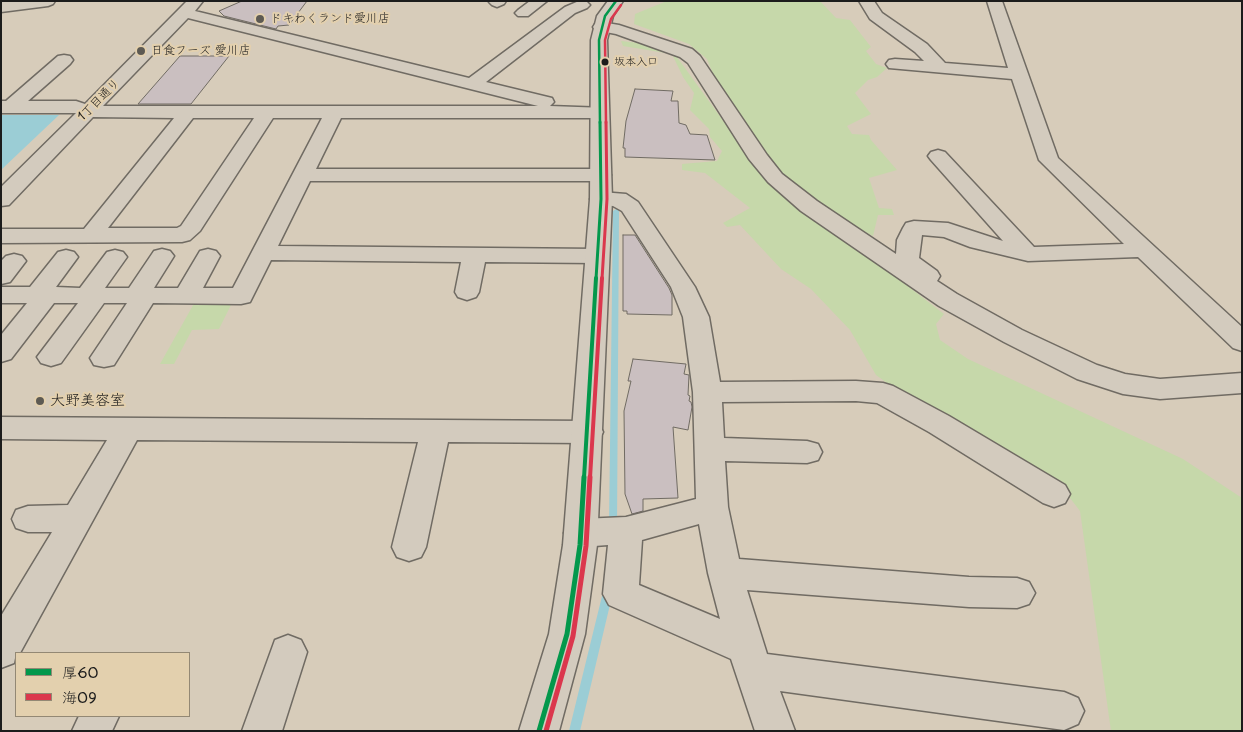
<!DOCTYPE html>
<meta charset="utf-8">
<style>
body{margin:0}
#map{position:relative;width:1243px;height:732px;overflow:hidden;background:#d7ccba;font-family:"Playpen Sans","Klee One",sans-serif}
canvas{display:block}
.frame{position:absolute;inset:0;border:2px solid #1c1c1c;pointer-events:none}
.legend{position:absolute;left:15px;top:652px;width:175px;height:65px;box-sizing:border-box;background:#e3d0ae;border:1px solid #938874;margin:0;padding:6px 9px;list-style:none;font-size:15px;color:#1c1c1c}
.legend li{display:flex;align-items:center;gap:10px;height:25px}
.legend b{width:25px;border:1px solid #938874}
</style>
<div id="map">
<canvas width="1243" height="732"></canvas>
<div class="frame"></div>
<ul class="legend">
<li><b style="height:6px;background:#03984c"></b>厚60</li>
<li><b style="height:6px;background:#db374d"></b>海09</li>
</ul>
</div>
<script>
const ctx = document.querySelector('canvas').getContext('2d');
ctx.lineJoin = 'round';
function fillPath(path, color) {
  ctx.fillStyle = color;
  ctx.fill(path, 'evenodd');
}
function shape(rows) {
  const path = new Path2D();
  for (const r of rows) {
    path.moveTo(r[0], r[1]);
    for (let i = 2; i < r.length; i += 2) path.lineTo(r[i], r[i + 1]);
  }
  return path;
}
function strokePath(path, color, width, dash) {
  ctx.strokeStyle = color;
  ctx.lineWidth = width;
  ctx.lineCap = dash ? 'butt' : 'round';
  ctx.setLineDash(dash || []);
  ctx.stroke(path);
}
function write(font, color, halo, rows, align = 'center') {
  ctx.font = font + ' "Playpen Sans","Klee One",sans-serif';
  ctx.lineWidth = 4;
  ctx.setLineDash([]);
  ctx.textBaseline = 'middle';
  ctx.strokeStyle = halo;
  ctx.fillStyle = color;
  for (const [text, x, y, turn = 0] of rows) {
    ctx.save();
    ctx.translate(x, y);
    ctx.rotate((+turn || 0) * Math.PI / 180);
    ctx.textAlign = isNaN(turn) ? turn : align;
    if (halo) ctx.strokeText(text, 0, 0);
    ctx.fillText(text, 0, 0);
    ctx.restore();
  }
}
fillPath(shape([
 [667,1,820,1,836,18,850,20,871,47,866,51,876,64,887,68,877,77,868,80,855,93,871,114,847,126,852,134,869,135,871,140,897,170,869,178,879,208,892,209,894,215,878,215,873,236,848,223,834,229,944,314,936,324,940,340,968,359,1183,459,1242,498,1242,731,1111,731,1080,511,1070,498,952,421,912,401,876,375,850,330,811,289,781,269,740,225,727,227,723,223,750,208,705,173,682,170,682,164,717,161,722,151,710,137,709,129,690,110,694,93,683,77,672,54,623,46,621,41,649,44,652,48,674,53,743,148,707,59,689,44,634,24,635,14],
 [196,300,232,303,219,329,192,330,174,364,160,364]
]), '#c6d8aa');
fillPath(shape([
 [1,115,59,115,1,170]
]), '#9bcdd5');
fillPath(shape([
 [616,209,619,211,617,526,616,529,613,530,610,529,609,526,613,211,616,209],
 [608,588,611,589,613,592,580,731,569,731,603,592,605,589,608,588]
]), '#9bcdd5');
const building = shape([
 [242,1,307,1,289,25,278,26,276,29,224,16,219,11,242,1],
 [180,56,229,56,191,104,138,104,180,56],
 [635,89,673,91,671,101,678,101,679,123,686,125,690,134,707,135,715,160,625,157,625,148,623,148,626,121,635,89],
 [623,235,635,235,669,288,672,295,672,315,627,314,627,311,623,311,623,235],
 [633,359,686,364,684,374,689,375,688,395,690,396,689,401,691,402,692,407,688,430,673,427,678,498,643,499,643,511,632,514,625,494,624,411,631,381,628,381,633,359]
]);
fillPath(building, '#cabfc0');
strokePath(building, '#706b63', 1);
const minor = shape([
 [10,1,55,1,53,4,48,6,1,12,1,2,10,1],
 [187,1,203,1,195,11,469,78,565,7,579,1,587,2,590,5,587,8,575,13,486,82,552,98,554,102,550,106,606,108,608,112,606,116,599,118,341,118,316,169,600,169,607,171,611,175,607,179,600,181,310,181,278,246,597,249,605,251,609,256,605,261,597,263,485,262,479,292,476,297,467,300,458,297,455,292,461,262,271,260,250,302,241,304,153,303,114,365,104,367,94,365,90,358,127,303,104,303,61,363,51,366,41,363,37,357,78,303,54,303,11,359,1,362,1,335,27,303,1,303,1,287,30,287,58,252,66,250,74,252,78,257,56,287,80,288,107,252,115,250,123,252,127,257,105,288,129,288,154,251,162,249,170,251,174,256,154,288,178,288,200,251,208,249,216,251,220,256,203,288,233,288,322,118,273,118,200,231,190,240,182,242,1,243,1,229,84,229,174,118,93,117,9,205,1,206,1,187,76,113,1,113,1,101,6,101,58,56,64,55,70,56,73,60,70,64,28,101,76,101,85,104,187,1],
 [188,18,538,106,540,106,103,106,188,18],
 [193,118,254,118,181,226,177,228,108,228,193,118],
 [506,1,504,4,497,7,492,5,489,2,506,1],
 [530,1,547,1,528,16,518,16,515,13,518,10,530,1],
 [859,1,874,1,882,13,927,44,945,63,1008,68,987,1,1002,1,1058,158,1242,327,1242,351,1233,348,1138,257,1028,261,970,247,944,237,922,235,919,258,937,271,940,276,937,281,957,294,1022,330,1097,365,1125,374,1160,379,1242,373,1242,393,1160,399,1123,394,1077,379,1004,342,939,306,801,211,768,182,749,159,688,63,680,57,616,34,595,30,593,27,595,24,601,22,619,25,692,49,700,56,767,155,782,174,817,201,896,254,897,240,903,228,906,223,914,221,948,223,1003,241,931,160,928,156,931,152,938,150,945,152,1034,247,1124,244,1039,160,1012,79,889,68,886,64,889,60,895,59,924,61,915,52,870,19,859,1],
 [601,192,626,194,638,202,695,287,709,317,720,382,856,381,883,383,893,386,949,416,1065,485,1070,494,1065,503,1054,507,1043,503,929,432,877,403,856,401,722,402,724,438,807,441,818,444,822,452,818,460,807,463,725,461,728,507,739,559,969,577,1017,578,1029,582,1035,593,1029,604,1017,608,969,607,747,590,767,654,1064,692,1078,698,1084,711,1078,724,1064,730,780,691,795,731,755,731,731,659,609,605,603,594,608,545,581,547,569,543,564,533,569,523,581,519,626,517,696,499,693,392,683,317,671,287,622,211,613,206,593,204,590,199,593,194,601,192],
 [699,524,708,573,720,619,639,585,642,540,699,524],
 [14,254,22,256,26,261,10,282,1,284,1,261,6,256,14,254],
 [1,417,588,421,599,424,603,432,599,440,588,443,448,442,426,547,421,557,409,561,397,557,392,547,418,442,137,440,20,653,16,653,14,663,1,668,1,616,52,532,28,532,16,528,12,519,16,510,28,506,68,505,107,440,1,439,1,417],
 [288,635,301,640,307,652,282,731,242,731,275,640,288,635],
 [79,716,119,716,112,731,72,731,79,716]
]);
const major = shape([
 [608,1,623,1,613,16,607,40,612,199,597,545,585,634,559,731,519,731,549,634,563,545,590,199,591,40,597,16,608,1]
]);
strokePath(minor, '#706b63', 3);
strokePath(major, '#706b63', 3);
fillPath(minor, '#d3cbbe');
fillPath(major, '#d3cbbe');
strokePath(shape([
 [600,123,599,40,605,16,616,1]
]), '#03984c', 2.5);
strokePath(shape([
 [596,279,601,199,600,122]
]), '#03984c', 3);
strokePath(shape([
 [584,478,596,278]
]), '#03984c', 4);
strokePath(shape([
 [539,731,567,634,580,545,584,477]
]), '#03984c', 5);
strokePath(shape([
 [606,123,605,40,611,19,621,5]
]), '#db374d', 2.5);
strokePath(shape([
 [602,279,607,199,606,122]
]), '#db374d', 3);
strokePath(shape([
 [590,478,602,278]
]), '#db374d', 4);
strokePath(shape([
 [546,731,573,636,586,546,590,477]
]), '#db374d', 5);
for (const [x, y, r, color] of [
 [260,19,5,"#5d5a53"],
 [141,51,5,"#5d5a53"],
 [605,62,4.5,"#1c1c1c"],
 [40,401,5,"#5d5a53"]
]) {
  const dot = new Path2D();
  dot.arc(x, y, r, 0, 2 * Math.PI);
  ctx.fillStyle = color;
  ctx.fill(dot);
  strokePath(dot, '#e3d0ae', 2);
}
write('11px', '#1c1c1c', '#e3d0ae', [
 ["坂本入口",614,62]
], 'left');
write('12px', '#1c1c1c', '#e3d0ae', [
 ["ドキわくランド愛川店",270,19],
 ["日食フーズ 愛川店",151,51]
], 'left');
write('12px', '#1c1c1c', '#e3d0ae', [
 ["1丁目通り",99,100,-45]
]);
write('15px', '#1c1c1c', '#e3d0ae', [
 ["大野美容室",50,401]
], 'left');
</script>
